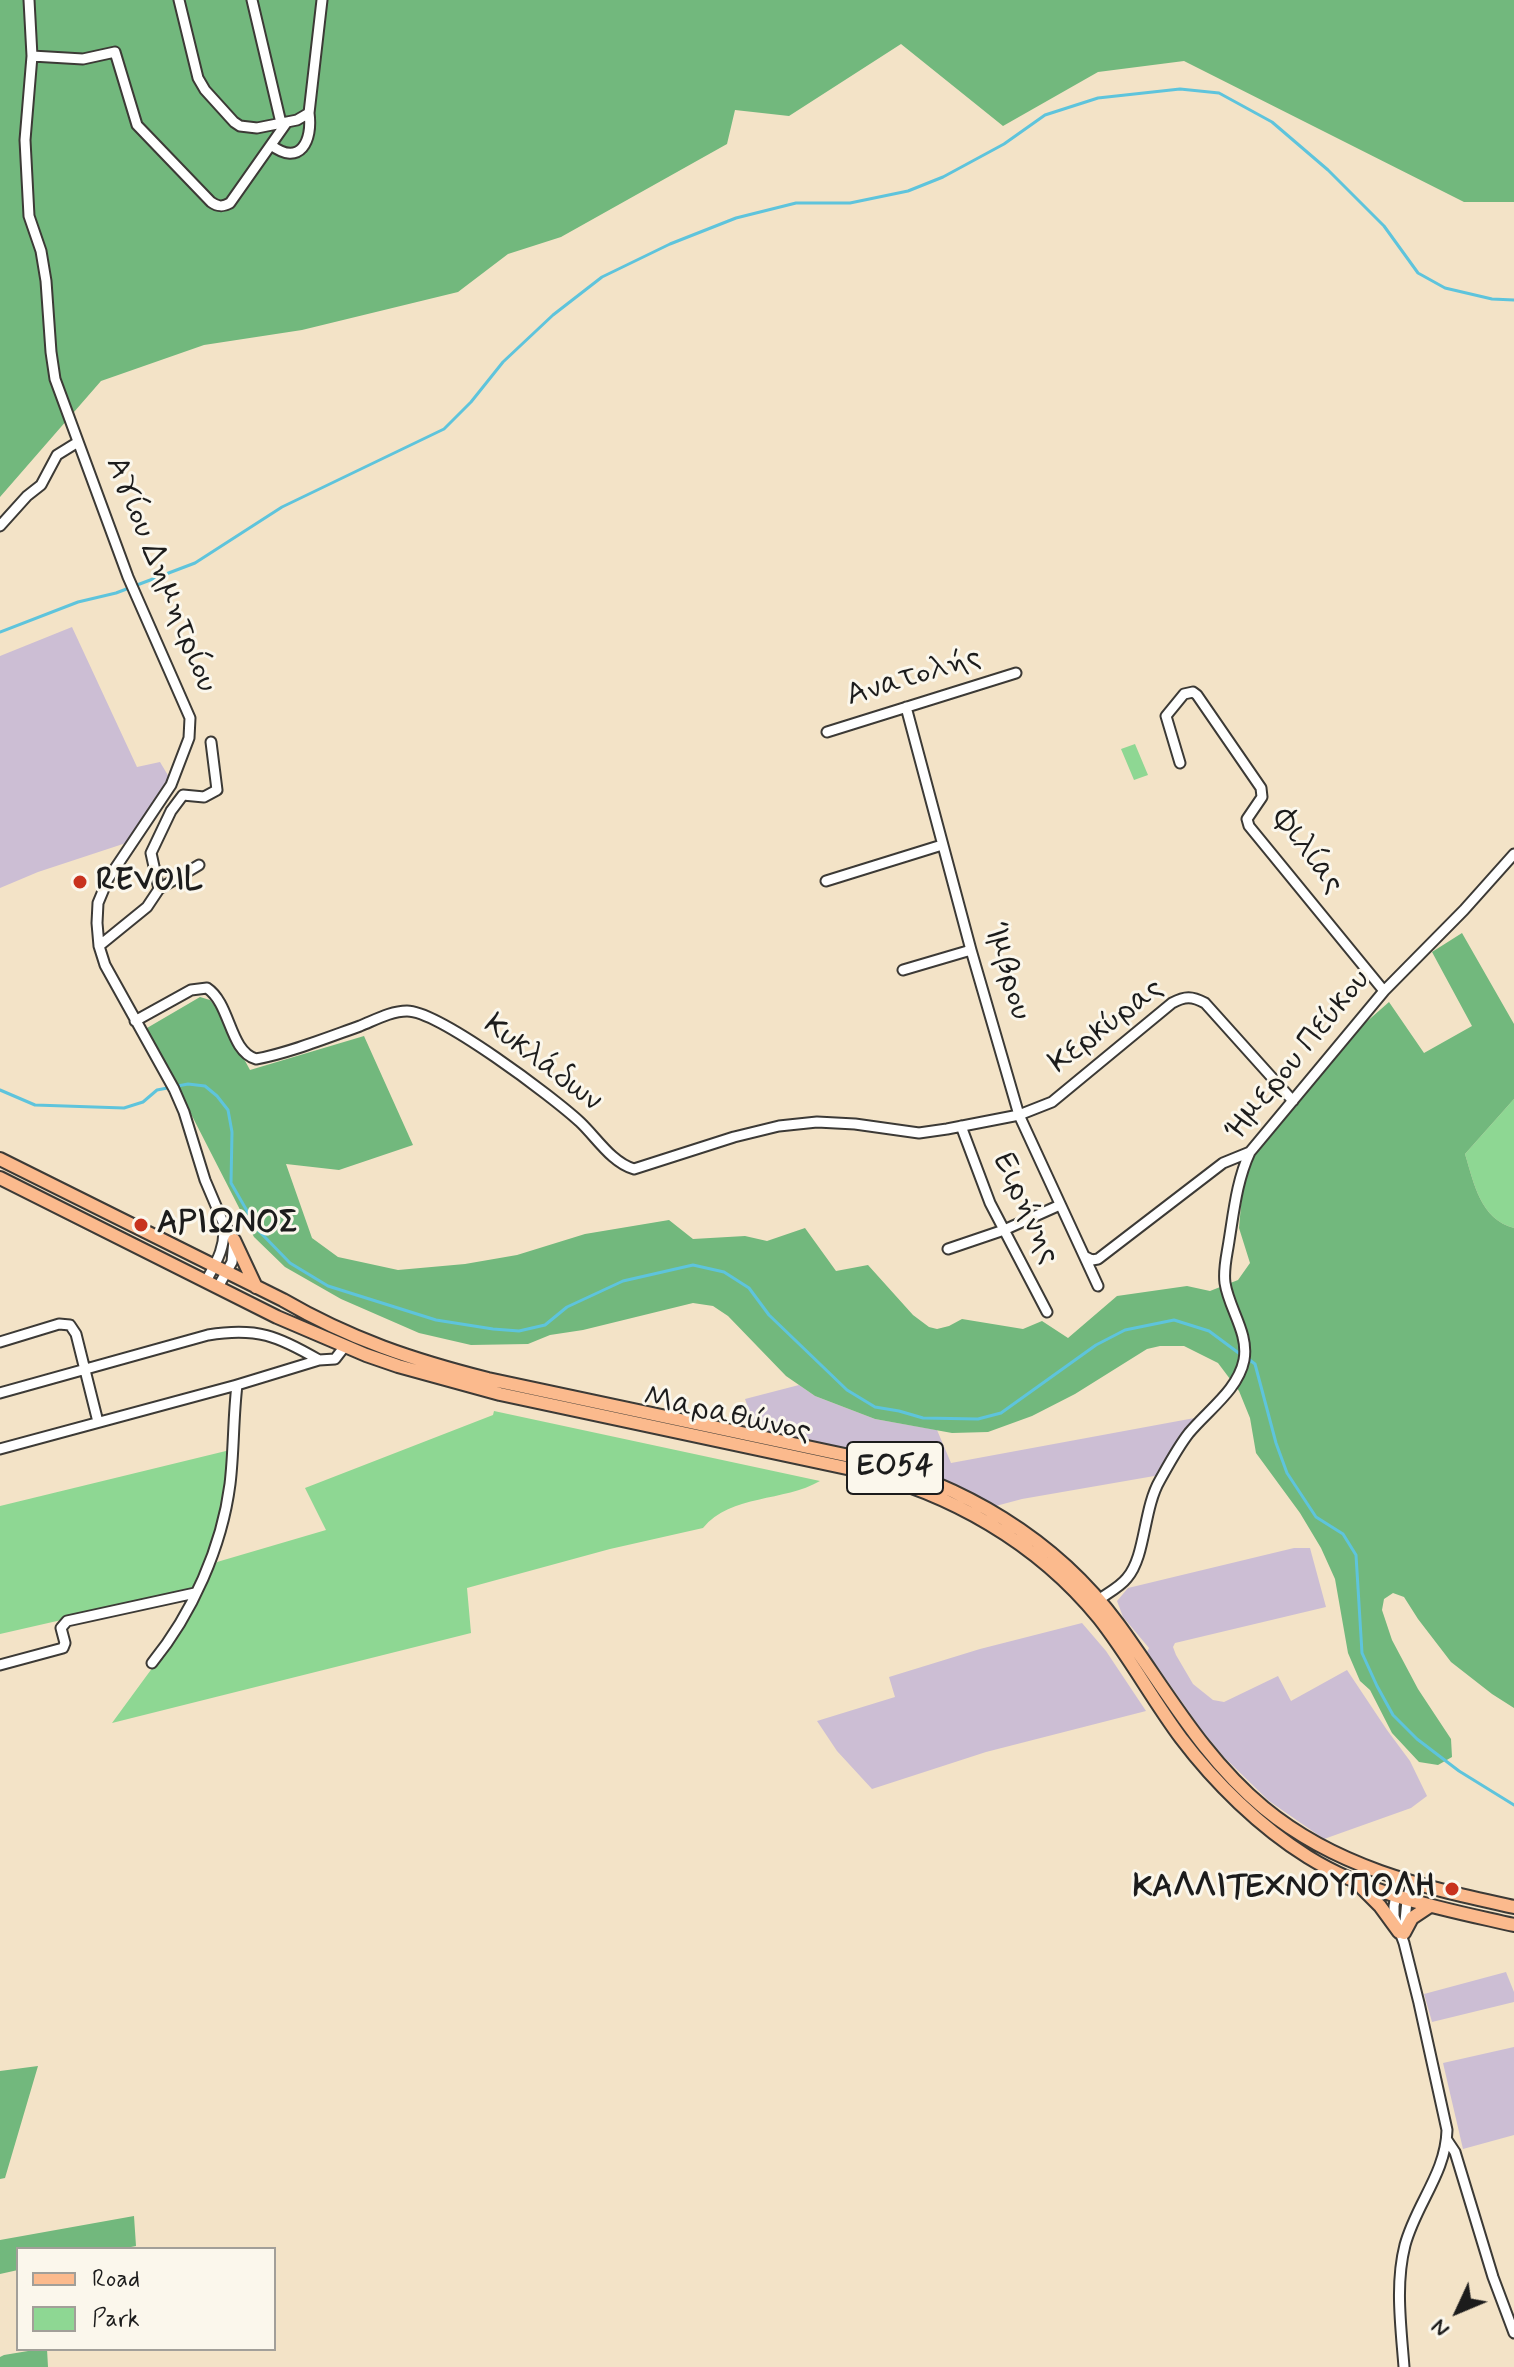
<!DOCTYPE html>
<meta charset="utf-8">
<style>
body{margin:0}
#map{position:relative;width:1514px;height:2367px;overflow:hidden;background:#f3e3c7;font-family:Mynerve,sans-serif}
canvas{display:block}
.legend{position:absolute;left:16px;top:2247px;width:260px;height:104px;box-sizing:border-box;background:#fbf7ec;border:2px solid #a29f99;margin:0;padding:10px 14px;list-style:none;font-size:24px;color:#1c1c1c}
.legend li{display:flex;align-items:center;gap:16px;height:40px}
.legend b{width:40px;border:2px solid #a29f99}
.north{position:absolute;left:1418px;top:2271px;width:80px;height:80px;-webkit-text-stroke:6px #fbf7ec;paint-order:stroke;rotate:226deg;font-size:22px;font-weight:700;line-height:32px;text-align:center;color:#1c1c1c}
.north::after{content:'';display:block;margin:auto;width:28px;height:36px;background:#1c1c1c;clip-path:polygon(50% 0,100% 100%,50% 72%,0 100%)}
</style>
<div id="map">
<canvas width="1514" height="2367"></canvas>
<ul class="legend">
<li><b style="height:10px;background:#fbba8d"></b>Road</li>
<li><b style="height:22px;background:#8ed793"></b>Park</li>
</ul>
<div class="north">N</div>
</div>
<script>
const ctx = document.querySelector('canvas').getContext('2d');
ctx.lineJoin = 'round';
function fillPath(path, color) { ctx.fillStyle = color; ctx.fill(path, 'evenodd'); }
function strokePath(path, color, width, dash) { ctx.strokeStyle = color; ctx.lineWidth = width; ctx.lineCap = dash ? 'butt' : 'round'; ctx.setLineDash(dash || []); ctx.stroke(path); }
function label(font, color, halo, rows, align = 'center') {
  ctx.font = font + ' Mynerve,sans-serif'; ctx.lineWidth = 6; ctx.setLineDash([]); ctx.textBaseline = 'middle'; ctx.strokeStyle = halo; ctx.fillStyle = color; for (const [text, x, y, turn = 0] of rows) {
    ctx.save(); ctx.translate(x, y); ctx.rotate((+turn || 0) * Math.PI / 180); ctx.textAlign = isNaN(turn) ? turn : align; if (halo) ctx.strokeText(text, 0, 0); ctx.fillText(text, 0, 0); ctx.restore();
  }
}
const industrial = new Path2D(`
 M72 627 137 767 160 762 169 777 126 843 38 872 0 888V656Z
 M799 1385 815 1396 875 1419 937 1430 951 1463 1200 1417 1160 1475 1022 1499 992 1507 962 1491 757 1433 745 1399Z
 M1294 1548H1310L1326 1607 1175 1643 1173 1647 1176 1655 1193 1684 1213 1700 1224 1702 1278 1676 1291 1701 1347 1670 1387 1730 1410 1761 1427 1796 1411 1808 1324 1839 1269 1801 1224 1757 1201 1729 1147 1652 1149 1648 1123 1617 1117 1601 1128 1588Z
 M1082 1623 1106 1651 1146 1711 986 1752 872 1789 837 1751 817 1721 895 1697 889 1677 980 1649Z
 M1506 1972 1514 1992V2002L1432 2022 1424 1994Z
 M1514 2047V2135L1463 2149 1443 2063Z`);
const green = new Path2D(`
 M1135 744 1148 775 1134 780 1121 749Z
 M1514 1099V1228C1480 1219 1474 1183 1465 1154Z
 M494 1411 820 1481C784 1502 731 1494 703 1528L610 1549 467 1588 471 1633 112 1723 183 1626 217 1562 326 1530 305 1488 493 1415Z
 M230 1450 228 1483 211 1554 193 1590 0 1634V1506Z`);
const forest = new Path2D(`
 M0 0H1514V202H1464L1184 61 1098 72 1003 126 901 44 789 116 735 110 727 144 561 237 508 254 458 292 302 330 204 345 101 381 0 497Z
 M1462 933 1514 1024V1099L1465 1154C1474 1183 1480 1219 1514 1228V1708L1492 1694 1451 1662 1418 1619 1404 1597 1393 1593 1384 1599 1382 1610 1392 1640 1418 1689 1451 1739 1452 1757 1438 1765 1419 1762 1392 1733 1370 1690 1360 1681 1348 1653 1335 1579 1321 1548 1300 1513 1256 1453 1250 1418 1239 1391 1218 1363 1184 1346H1160L1147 1349 1075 1394 1032 1416 988 1432 952 1433 875 1419 815 1396 786 1376 728 1316 713 1306 693 1303 583 1330 550 1335 528 1344 471 1345 419 1333 341 1299 285 1267 254 1237 147 1028 200 997 210 1000 217 1009 250 1070 364 1036 413 1145 339 1170 286 1164 312 1238 338 1257 398 1270 465 1264 517 1255 585 1234 669 1220 693 1239 745 1236 767 1241 805 1228 836 1271 868 1265 913 1315 929 1327 937 1329 949 1326 962 1319 1023 1329 1042 1321 1068 1338 1117 1296 1187 1286 1210 1291 1238 1280 1250 1263 1239 1228 1242 1194 1252 1159 1347 1039 1389 1002 1424 1053 1472 1026 1432 952Z
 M38 2066 5 2178 0 2179V2071Z
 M134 2216 136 2246 121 2249H18V2270L0 2274V2240Z
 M40 2349H47L48 2367H0V2357L4 2355Z`);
const stream = new Path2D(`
 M0 632 78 602 116 593 195 563 282 507 444 429 471 402 503 362 553 315 602 277 670 244 736 218 796 203H850L908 191 943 177 1004 144 1045 115 1098 98 1180 89 1219 93 1272 122 1328 170 1384 226 1418 273 1445 288 1492 299 1514 300
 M0 1090 35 1105 124 1108 143 1102 157 1090 188 1084 205 1086 217 1096 228 1110 232 1132 231 1183 258 1230 290 1263 328 1286 436 1320 493 1329 519 1331 545 1325 567 1307 623 1281 693 1265 724 1272 749 1288 769 1315 847 1390 875 1407 899 1411 923 1418 978 1419 1001 1413 1096 1345 1125 1330 1174 1320 1209 1331 1240 1354
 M1247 1358 1255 1364 1276 1443 1287 1473 1316 1517 1343 1534 1356 1555 1362 1653 1377 1686 1393 1715 1417 1739 1459 1771 1514 1805`);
const minor = new Path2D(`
 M29 0 32 56 25 140 29 216 41 251 46 281 51 352 55 379 128 577 190 718 189 738 171 785 108 879 98 903 97 923 99 946 105 965 174 1089 184 1112 205 1180 222 1220 234 1240 232 1262 218 1287
 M179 0 198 78 205 90 234 122 240 126 257 128 297 120 309 113 322 0
 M252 0 281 123
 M32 56 83 59 115 52 137 125 211 202C218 207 223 207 230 203L287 122
 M271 145C300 167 313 141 309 113
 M0 526 27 496 41 485 57 455 78 442
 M906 707 971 950 1019 1115 1098 1286
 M827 732 1016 673
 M1180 763 1166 716 1184 694 1193 692 1197 695 1261 788 1262 797 1247 819 1249 826 1384 991
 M826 881 942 845
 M159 889 199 865
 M99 946 147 907 159 889 151 853 171 811 183 795 204 797 217 790 211 742
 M903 970 971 950
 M135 1021 191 990 207 988C231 1004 229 1051 256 1059 289 1053 329 1037 360 1026 375 1020 391 1011 407 1011 439 1011 553 1097 580 1122 596 1137 612 1163 634 1169L734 1137 779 1126 817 1122 855 1124 919 1133 947 1129 1019 1115 1052 1102 1172 1003C1185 996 1192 996 1205 1003L1293 1101
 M961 1126 990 1203 1047 1312
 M948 1249 1004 1230 1060 1205
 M1086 1257 1092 1260 1098 1259 1223 1163 1250 1152
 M206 1281C216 1263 227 1245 223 1224
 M0 1342 59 1324 70 1325 76 1334 98 1422
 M0 1393 208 1335C257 1327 278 1336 319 1360
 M0 1449 237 1385 319 1360 335 1359 345 1346
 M1098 1600C1108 1593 1120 1587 1127 1578 1146 1556 1143 1509 1160 1480 1169 1464 1178 1447 1189 1433 1208 1410 1238 1390 1244 1360 1249 1333 1229 1309 1225 1283 1223 1269 1227 1255 1229 1241 1234 1210 1237 1180 1250 1152L1384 991 1464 910 1514 854
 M152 1663C192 1614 222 1547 230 1484 234 1451 233 1418 237 1385
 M0 1665 63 1648 65 1643 61 1628 67 1621 195 1593
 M1399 1880 1394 1906V1916L1404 1943 1419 2003 1447 2130C1446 2173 1416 2204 1405 2245 1395 2284 1401 2327 1404 2367
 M1404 1932 1407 1900 1411 1884
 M1447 2140 1455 2152 1493 2277 1514 2333`);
const major = new Path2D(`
 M0 1159 283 1300C350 1339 413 1360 488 1379L859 1458C961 1484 1055 1538 1118 1624 1165 1688 1202 1757 1264 1808 1338 1869 1424 1887 1514 1907
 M0 1178 277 1317 366 1355 398 1366 500 1394 856 1470C950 1493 1037 1542 1099 1618 1129 1656 1152 1699 1181 1738 1215 1783 1260 1827 1308 1857 1371 1896 1444 1909 1514 1925
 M234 1240 256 1287
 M1362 1888 1380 1906 1399 1932
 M1404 1933 1412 1918 1430 1906`);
const markers = [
 [80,882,8,"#c8321e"],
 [141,1225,8,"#c8321e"],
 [1452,1889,8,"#c8321e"]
];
const shields = [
 [895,1468,96]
];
const shieldNames = [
 ["ΕΟ54",895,1468]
];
const streetNames = [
 ["Αγίου Δημητρίου",160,575,68],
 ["Ανατολής",914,678,-17],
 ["Φιλίας",1307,852,53],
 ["Ίμβρου",1006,972,73],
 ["Κερκύρας",1107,1027,-38],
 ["Ήμερου Πεύκου",1299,1056,-51],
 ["Κυκλάδων",542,1064,37],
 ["Ειρήνης",1025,1209,65],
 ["Μαραθώνος",727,1416,12]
];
const poiNames = [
 ["REVOIL",96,882],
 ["ΑΡΙΩΝΟΣ",157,1225],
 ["ΚΑΛΛΙΤΕΧΝΟΥΠΟΛΗ",1436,1889,"right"]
];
fillPath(industrial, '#ccbed4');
fillPath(green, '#8ed793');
fillPath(forest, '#72b87d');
strokePath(stream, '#5ec4dc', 3);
strokePath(minor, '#3c3a36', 13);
strokePath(major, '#3c3a36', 16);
strokePath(minor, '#fff', 9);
strokePath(major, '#fbba8d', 12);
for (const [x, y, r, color] of markers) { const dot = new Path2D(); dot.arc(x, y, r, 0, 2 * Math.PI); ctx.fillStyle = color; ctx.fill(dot); strokePath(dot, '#fbf7ec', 3); }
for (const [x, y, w] of shields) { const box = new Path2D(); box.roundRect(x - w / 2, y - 26, w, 52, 6); ctx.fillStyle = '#fbf7ec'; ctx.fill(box); strokePath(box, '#1c1c1c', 2); }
label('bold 30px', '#1c1c1c', null, shieldNames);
label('32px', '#1c1c1c', '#fbf7ec', streetNames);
label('bold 32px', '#1c1c1c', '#fbf7ec', poiNames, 'left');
</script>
